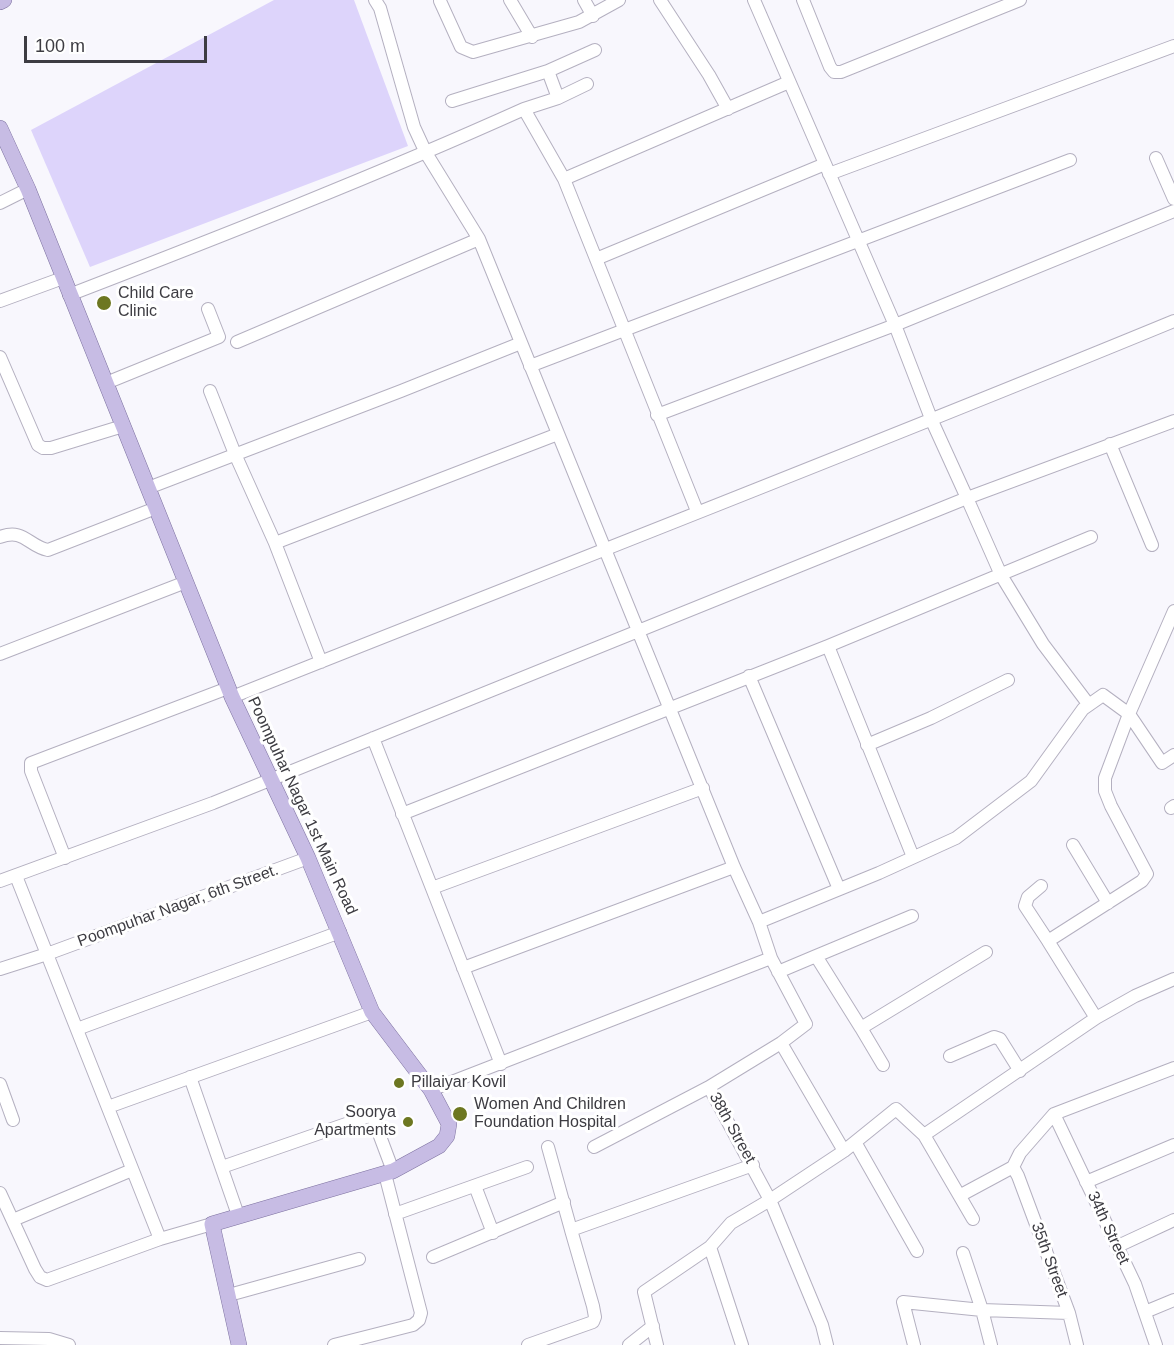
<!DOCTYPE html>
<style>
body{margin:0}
#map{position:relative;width:1174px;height:1345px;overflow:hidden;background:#f8f7fd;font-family:Arial,sans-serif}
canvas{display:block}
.scale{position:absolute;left:24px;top:36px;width:183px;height:27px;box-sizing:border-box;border:3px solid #3d3c42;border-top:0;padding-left:8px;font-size:18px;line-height:21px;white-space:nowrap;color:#3d3c42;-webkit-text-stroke:4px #fff;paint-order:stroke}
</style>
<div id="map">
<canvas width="1174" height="1345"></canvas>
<div class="scale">100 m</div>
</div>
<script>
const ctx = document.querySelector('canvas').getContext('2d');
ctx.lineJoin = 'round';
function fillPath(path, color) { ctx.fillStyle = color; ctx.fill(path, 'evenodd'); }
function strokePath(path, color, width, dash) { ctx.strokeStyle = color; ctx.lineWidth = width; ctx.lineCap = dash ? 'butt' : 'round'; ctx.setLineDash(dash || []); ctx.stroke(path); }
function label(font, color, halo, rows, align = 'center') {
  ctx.font = font + ' Arial,sans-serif'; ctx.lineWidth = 6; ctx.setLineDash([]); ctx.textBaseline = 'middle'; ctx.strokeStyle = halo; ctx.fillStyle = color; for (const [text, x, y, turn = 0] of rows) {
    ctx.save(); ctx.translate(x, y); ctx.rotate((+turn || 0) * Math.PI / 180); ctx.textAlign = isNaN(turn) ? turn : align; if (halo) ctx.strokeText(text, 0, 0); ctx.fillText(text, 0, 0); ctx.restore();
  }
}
const green = new Path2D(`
 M274 0H354L408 146 90 267 31 130Z`);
const minor = new Path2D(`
 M375 0 380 8 414 127 426 153 479 239 734 867 759 922 771 958 806 1024 781 1043 709 1087 770 1200 822 1325 827 1345
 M510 0 532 37
 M584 0 593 16
 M660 0 709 75 728 109
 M754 0 895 325 932 421 967 498 1174 421
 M803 0 830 67 834 72H841L1020 0
 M440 1 461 47 473 52 579 22 619 0
 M548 71 595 50
 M452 101 548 71 558 98
 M524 109 558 98 587 84
 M1156 158 1174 199
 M829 174 1174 46
 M564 179 789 82
 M0 203 28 189
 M596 259 825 164
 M69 295C222 236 375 176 524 109L564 179 697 511
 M0 301 63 278
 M237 342 479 239
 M0 357 38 445 43 448H51L123 426
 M530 366 1070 160
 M106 383 219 337 208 309
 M210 391 235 454 275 543 321 662
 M657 415 895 325 1174 211
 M1110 444 1152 545
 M148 488 401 391 521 343
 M0 537C24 528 28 546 48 550L156 508
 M275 543 558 434
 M828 646 913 857
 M0 654 186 582
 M749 676 839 889
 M232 697C546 572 861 450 1174 321
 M373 738 501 1064
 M867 745 931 718 1008 680
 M1171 808 1174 806
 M402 814 828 646 1091 537
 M1073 845 1108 903
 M65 858 31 771V763L228 688
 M16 876 160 1239
 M0 881 213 803 967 498 1001 575 1043 644 1089 705
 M1041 886 1028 897 1025 906 1048 941
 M432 888 703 788
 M912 916 816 956 861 1028 986 952
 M759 922 879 873 956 838 1031 781 1083 709 1103 695 1129 714 1162 763 1174 755
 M463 968 734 867
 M0 969 47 954 308 858
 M778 972 816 956
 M1096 1018 1048 941 1142 881 1147 874 1111 806 1105 791V778L1129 714 1174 611
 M861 1028 883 1065
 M77 1029 340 932
 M781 1043 844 1151
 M950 1056 994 1037 1000 1039 1020 1071
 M190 1077 238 1215
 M0 1084 13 1120
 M431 1090 771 958
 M108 1107 372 1012
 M1054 1114 1135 1284 1156 1345
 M924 1135 973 1219
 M855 1142 917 1251
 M548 1147 571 1230
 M594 1147 709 1087
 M222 1167 372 1115 393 1171
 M1086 1182 1174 1145
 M475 1186 493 1233
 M0 1193 35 1269 40 1277 47 1280 160 1239 212 1224
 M961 1195 1013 1167
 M395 1214 527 1167
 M13 1220 132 1170
 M1118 1246 1174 1220
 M710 1247 742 1345
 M963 1253 982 1310 991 1345
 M433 1257 564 1202
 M229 1295 359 1259
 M1145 1312 1174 1300
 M0 1338 49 1339 69 1345
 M334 1345 413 1325 419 1320 421 1313 385 1174
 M528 1345 593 1322 595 1317 593 1306 571 1230 753 1165
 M629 1345 653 1326
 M657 1345 644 1292 710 1247 731 1223 770 1200 844 1151 896 1109 924 1135 1096 1018 1135 996 1174 979
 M914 1345 903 1302 982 1310 1069 1313
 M1077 1345 1069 1313 1018 1176 1013 1167 1020 1153 1054 1114 1174 1068`);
const major = new Path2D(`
 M0 2 4 0
 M0 128 28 189 232 697 308 858 372 1012 431 1090 449 1124 447 1136 439 1146 393 1171 212 1224 239 1345`);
const markers = [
 [104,303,8,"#6d7721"],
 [399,1083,6,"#6d7721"],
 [460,1114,8,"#6d7721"],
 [408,1122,6,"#6d7721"]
];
const poiNames = [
 ["Child Care",118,294],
 ["Clinic",118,312],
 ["Pillaiyar Kovil",411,1083],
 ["Women And Children",474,1105],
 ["Foundation Hospital",474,1123],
 ["Soorya",396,1113,"right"],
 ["Apartments",396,1131,"right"]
];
const streetNames = [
 ["Poompuhar Nagar 1st Main Road",302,806,65],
 ["Poompuhar Nagar, 6th Street.",178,906,-20],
 ["38th Street",732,1128,61],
 ["34th Street",1108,1228,65],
 ["35th Street",1049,1260,70]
];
fillPath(green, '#ddd4fb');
strokePath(minor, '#b4b0c0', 14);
strokePath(major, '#7e72a0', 16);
strokePath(minor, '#fff', 12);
strokePath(major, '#c7bce4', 15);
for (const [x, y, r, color] of markers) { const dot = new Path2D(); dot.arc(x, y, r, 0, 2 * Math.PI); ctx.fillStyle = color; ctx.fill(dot); strokePath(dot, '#fff', 2); }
label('16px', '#3d3c42', '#fff', poiNames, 'left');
label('16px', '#3d3c42', '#fff', streetNames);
</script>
